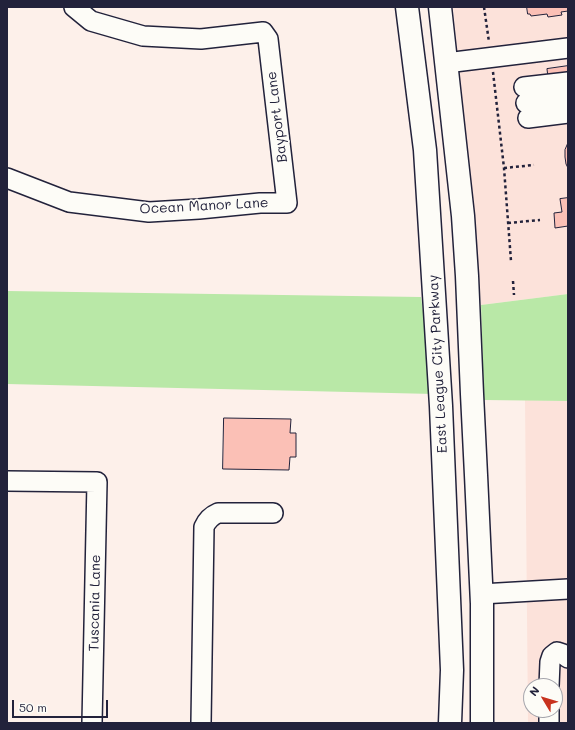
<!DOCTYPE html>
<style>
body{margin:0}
#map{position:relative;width:575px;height:730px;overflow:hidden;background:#fdf0ea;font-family:Mali,sans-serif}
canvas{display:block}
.frame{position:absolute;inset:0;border:8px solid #22223b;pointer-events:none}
.north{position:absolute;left:523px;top:678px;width:40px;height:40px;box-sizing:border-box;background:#fdfcf7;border:1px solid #a5a5ac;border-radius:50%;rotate:308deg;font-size:11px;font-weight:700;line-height:16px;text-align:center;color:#22223b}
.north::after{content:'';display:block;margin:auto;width:14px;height:18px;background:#c8321e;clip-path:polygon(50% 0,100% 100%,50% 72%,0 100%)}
.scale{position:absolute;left:12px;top:700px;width:96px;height:18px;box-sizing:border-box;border:2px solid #22223b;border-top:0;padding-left:5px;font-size:12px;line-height:14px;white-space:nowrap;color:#22223b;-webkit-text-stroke:3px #fdfcf7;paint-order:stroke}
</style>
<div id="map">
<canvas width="575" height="730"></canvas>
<div class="frame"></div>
<div class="north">N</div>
<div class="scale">50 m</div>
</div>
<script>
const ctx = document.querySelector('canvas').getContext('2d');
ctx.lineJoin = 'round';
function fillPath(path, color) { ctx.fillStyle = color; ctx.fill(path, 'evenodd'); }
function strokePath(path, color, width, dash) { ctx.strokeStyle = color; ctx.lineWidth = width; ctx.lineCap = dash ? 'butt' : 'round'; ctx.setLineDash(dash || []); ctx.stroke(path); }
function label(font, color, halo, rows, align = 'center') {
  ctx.font = font + ' Mali,sans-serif'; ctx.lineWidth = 3.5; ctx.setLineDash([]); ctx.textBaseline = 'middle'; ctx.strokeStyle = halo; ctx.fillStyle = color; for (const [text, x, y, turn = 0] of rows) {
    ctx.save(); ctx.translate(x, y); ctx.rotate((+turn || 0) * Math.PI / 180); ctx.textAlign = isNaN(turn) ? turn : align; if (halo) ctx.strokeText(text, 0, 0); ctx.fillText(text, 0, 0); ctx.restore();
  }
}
const built = new Path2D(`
 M453 7H568V294L481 305Z
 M525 400 568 401V723H528ZM531 686H555V710H531Z`);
const green = new Path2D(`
 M7 291 421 297 434 394 7 384Z
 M568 294V401L484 400 481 305Z`);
const building = new Path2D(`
 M527 7H568V11L561 12 562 15 548 17 547 14 531 16 530 14H528Z
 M568 66V108L552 109 547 69Z
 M568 143V168L566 164 565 157V150Z
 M568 198V226L555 228 554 213 562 212 560 199Z
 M224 418 291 419 290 433H296V457H290L289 470 223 469Z`);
const path = new Path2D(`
 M484 7 489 42
 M493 72 504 168 511 261
 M504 168 534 165
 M508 223 540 220
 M513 281 514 295`);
const minor = new Path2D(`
 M446 63 568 48
 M524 87 568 82
 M526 103 568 98
 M528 118 568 113
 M7 178 69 202 149 212 199 209 260 203H287L268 39 263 32 201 39 143 36 91 21 74 7
 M7 481 97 482 92 723
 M481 594 568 589
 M549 686 550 662 552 656 557 652 563 654 568 658
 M201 723 204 527C207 520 211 516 218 513H273
 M549 723V710`);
const major = new Path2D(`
 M407 7 425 150 441 406 452 670 450 723
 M440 7 463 216 467 276 472 394 476 475 482 604V723`);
const streetNames = [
 ["Bayport Lane",277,117,-97],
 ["Ocean Manor Lane",204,206,-3],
 ["East League City Parkway",438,364,-93],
 ["Tuscania Lane",95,603,-89]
];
fillPath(built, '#fce2da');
fillPath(green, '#b9e8a7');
fillPath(building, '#fbc0b6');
strokePath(building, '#22223b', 1);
strokePath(minor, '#22223b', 22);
strokePath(major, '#22223b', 25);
strokePath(path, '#22223b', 2.5, [3, 3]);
strokePath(minor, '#fdfcf7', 19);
strokePath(major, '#fdfcf7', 22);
label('14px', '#22223b', '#fdfcf7', streetNames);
</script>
